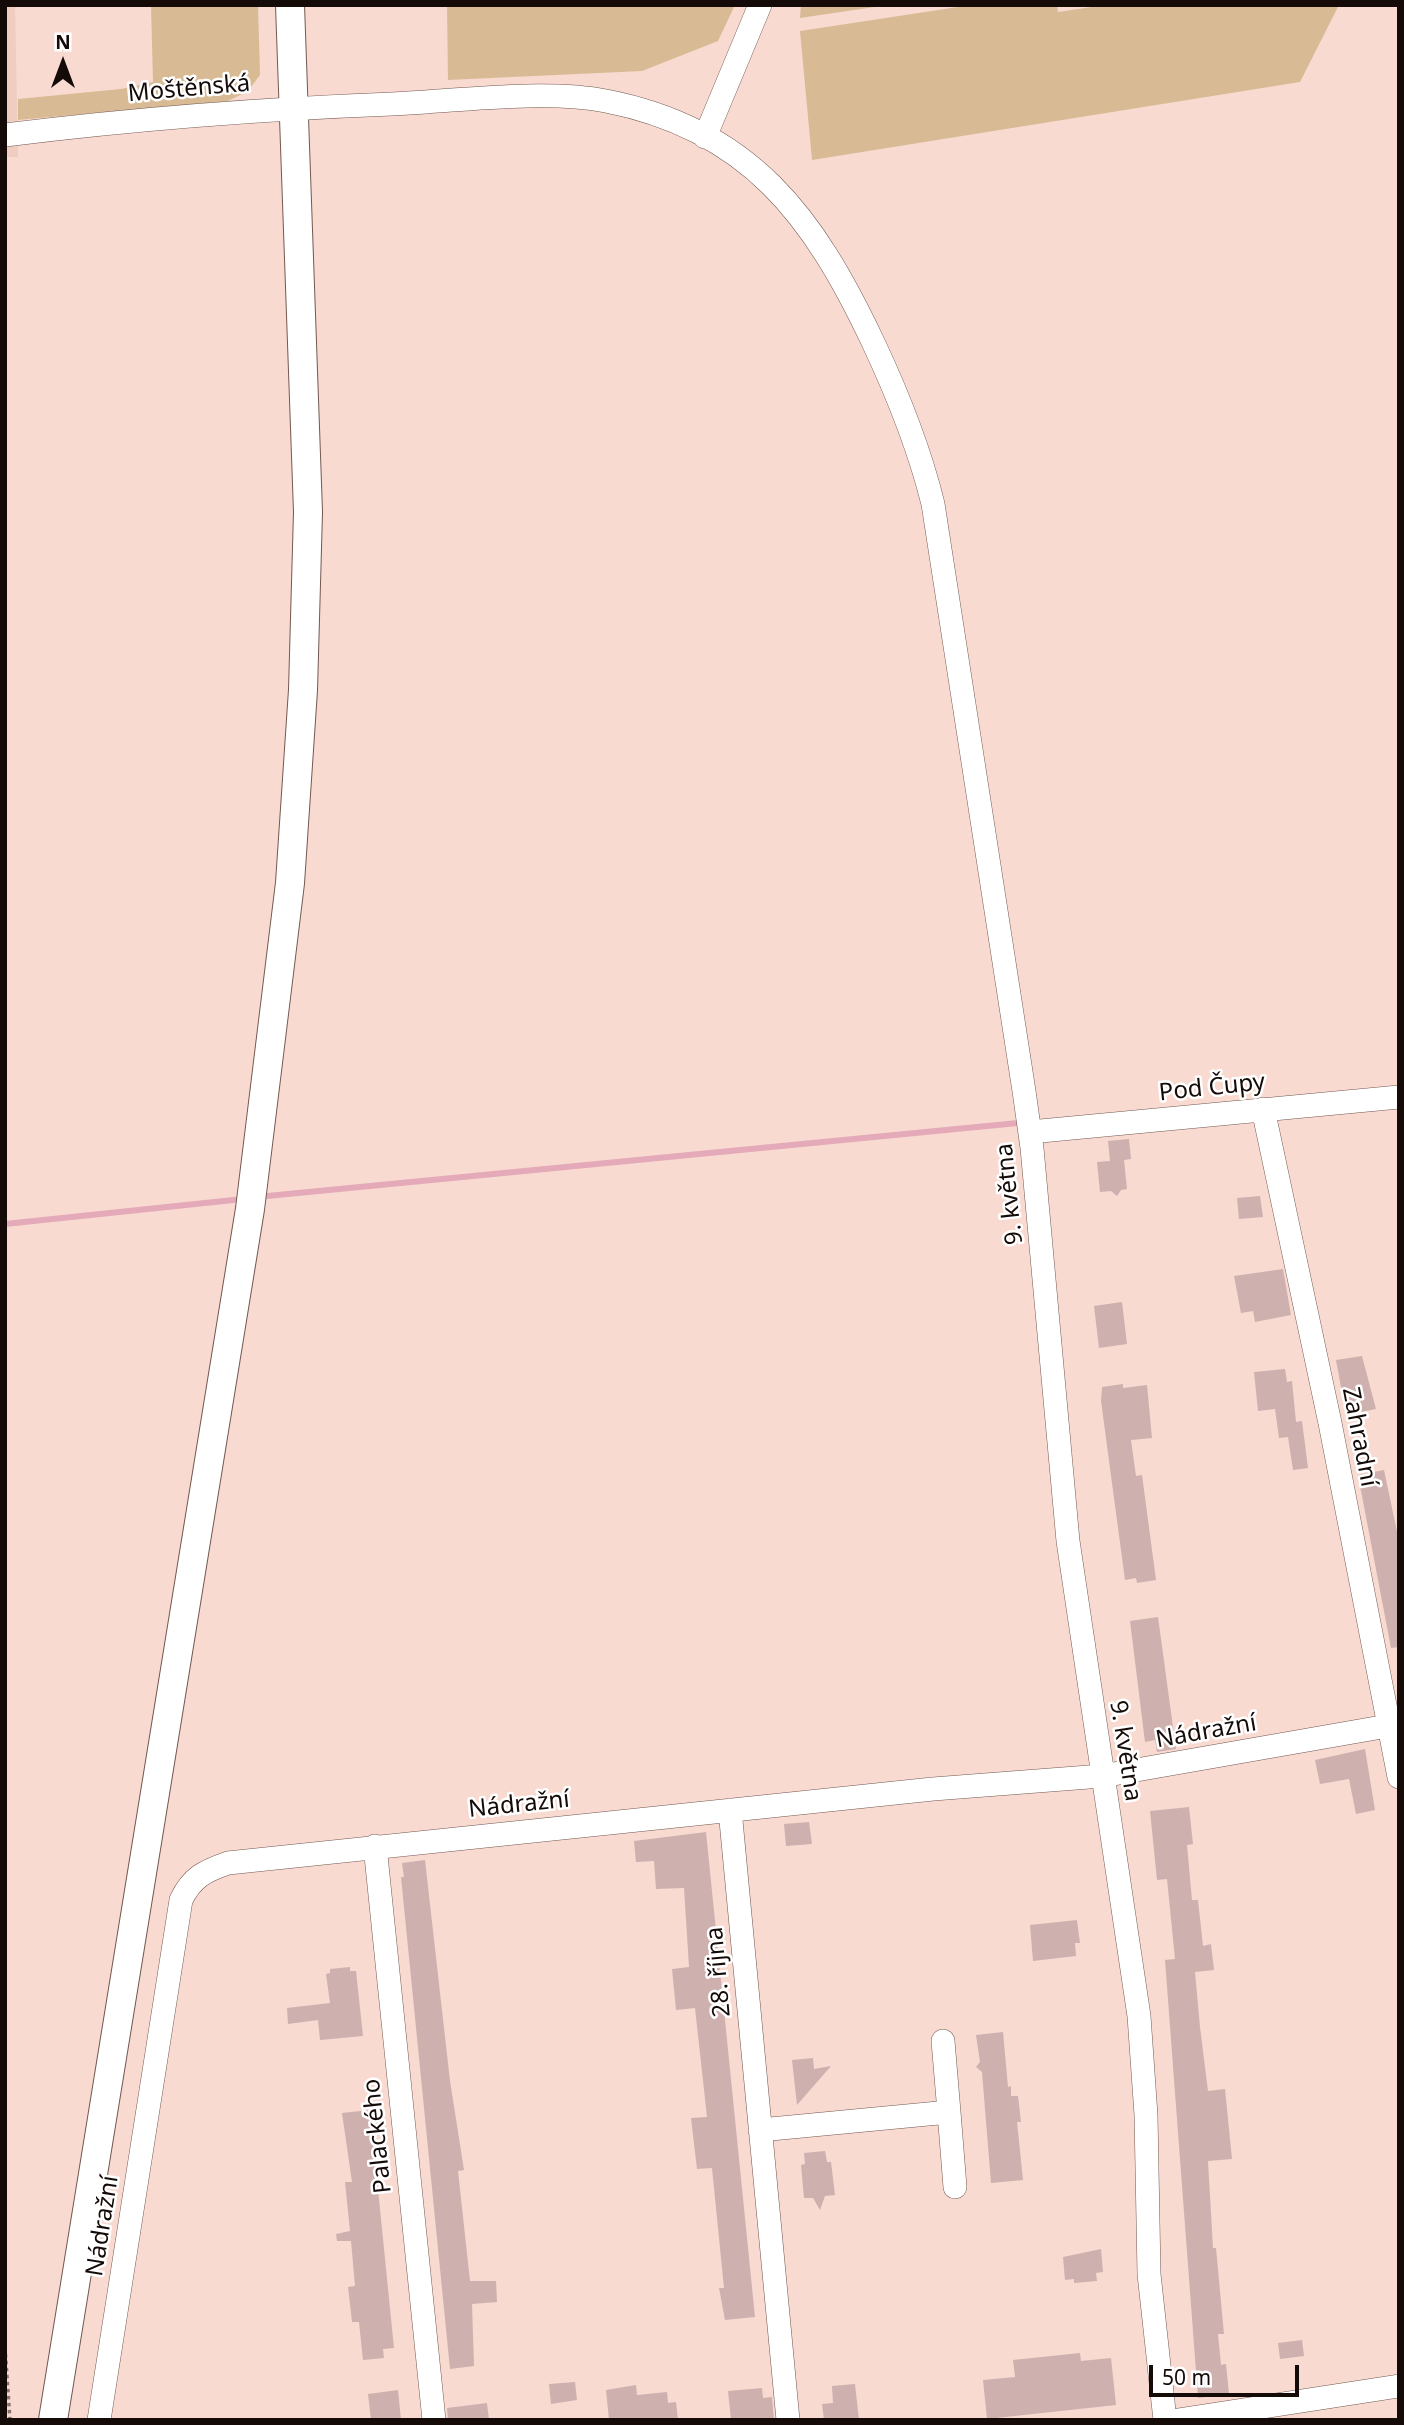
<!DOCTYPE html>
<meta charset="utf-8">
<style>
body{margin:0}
#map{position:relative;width:1404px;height:2425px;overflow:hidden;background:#f8dad1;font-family:"Noto Sans",sans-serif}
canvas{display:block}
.frame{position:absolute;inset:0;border:7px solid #140b08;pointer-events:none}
.north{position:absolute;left:28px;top:28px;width:70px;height:70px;-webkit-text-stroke:5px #fff;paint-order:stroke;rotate:0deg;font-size:19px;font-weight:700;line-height:28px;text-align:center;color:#140b08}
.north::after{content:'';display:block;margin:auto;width:24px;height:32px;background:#140b08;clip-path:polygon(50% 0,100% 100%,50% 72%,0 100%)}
.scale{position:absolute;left:1149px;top:2365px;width:150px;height:32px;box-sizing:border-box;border:4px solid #140b08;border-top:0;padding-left:9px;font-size:21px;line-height:24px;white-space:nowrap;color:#140b08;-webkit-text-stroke:5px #fff;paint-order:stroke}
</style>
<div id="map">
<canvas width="1404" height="2425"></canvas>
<div class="frame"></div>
<div class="north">N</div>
<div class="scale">50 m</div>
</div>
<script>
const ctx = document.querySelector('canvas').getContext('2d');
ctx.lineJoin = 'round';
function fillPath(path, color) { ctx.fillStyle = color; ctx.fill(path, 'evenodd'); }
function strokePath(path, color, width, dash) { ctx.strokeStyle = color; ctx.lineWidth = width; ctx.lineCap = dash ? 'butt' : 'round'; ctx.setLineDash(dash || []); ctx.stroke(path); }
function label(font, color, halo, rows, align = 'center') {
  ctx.font = font + ' "Noto Sans",sans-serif'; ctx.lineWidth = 5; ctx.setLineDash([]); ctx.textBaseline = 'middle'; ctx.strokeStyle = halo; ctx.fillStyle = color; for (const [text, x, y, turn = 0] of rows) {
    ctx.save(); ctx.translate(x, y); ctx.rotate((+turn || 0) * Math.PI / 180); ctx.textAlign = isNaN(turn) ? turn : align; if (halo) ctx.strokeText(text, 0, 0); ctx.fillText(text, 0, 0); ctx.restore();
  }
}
const built = new Path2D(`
 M5 5H15L18 157H5Z`);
const green = new Path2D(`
 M151 5H258L260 75 248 91 228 101 18 120V99L121 89 153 82Z
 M447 5H735L718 41 642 71 448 80Z
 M801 5H888L800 18Z
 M971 5H1057L1058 12 1105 5H1339L1300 82 812 160 800 31Z`);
const stream = new Path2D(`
 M257 1197 1018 1123
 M5 1224 243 1199`);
const building = new Path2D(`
 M1129 1139 1131 1159 1124 1160 1127 1189 1121 1190 1117 1196 1111 1191 1100 1192 1097 1162 1110 1161 1108 1141Z
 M1260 1196 1263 1217 1239 1219 1237 1198Z
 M1283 1269 1291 1315 1255 1322 1253 1311 1241 1313 1234 1276Z
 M1122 1302 1127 1344 1099 1348 1094 1306Z
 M1362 1356 1376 1409 1346 1415 1336 1360Z
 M1285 1369 1287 1382 1292 1381 1296 1422 1302 1421 1308 1468 1293 1470 1288 1437 1279 1438 1275 1409 1258 1411 1254 1372Z
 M1123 1384V1388L1147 1385 1152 1438 1131 1440 1136 1476 1142 1475 1156 1580 1137 1583 1136 1578 1125 1580 1101 1401 1102 1387Z
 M1384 1470 1399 1541V1647L1391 1648 1358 1475Z
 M1158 1617 1176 1749 1157 1752 1155 1740 1145 1742 1130 1621Z
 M1365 1749 1375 1810 1356 1814 1349 1779 1320 1784 1315 1760Z
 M1189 1807 1193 1844 1187 1845 1192 1900H1198L1203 1946 1211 1944 1214 1970 1195 1972 1200 2027 1208 2091 1225 2089 1232 2159 1208 2161 1213 2248H1216L1224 2334H1218L1221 2365 1226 2364 1229 2394 1198 2398 1165 1960 1175 1959 1167 1879 1157 1880 1150 1811Z
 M809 1822 812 1844 786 1846 784 1824Z
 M706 1832 755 2317 725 2320 719 2288H724L712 2168 697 2169 691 2118 707 2117 695 2008 676 2010 672 1969 689 1967 684 1888 656 1889 654 1861 636 1862 634 1841Z
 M425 1860 450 2081 464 2170 458 2171 470 2281H496L497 2302 472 2304 474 2366 450 2369 401 1877H404L402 1863Z
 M1077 1920 1080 1943H1075L1076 1956 1033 1961 1030 1925Z
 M350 1967V1971H356L363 2036 320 2040 318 2020 288 2024 287 2008 330 2003 326 1974 330 1973V1969Z
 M1003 2032 1008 2087 1011 2086V2096H1018L1021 2122H1017L1023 2180 991 2183 982 2072 976 2067 980 2062 976 2035Z
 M813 2058 814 2069 831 2066 797 2105 792 2060Z
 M370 2110 394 2348 383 2349 384 2358 363 2360 359 2322H352L348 2287 355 2286 351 2241H337L336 2234 350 2231 345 2182H352L342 2113Z
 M825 2151 827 2162H831L835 2195 825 2196 820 2210 813 2198H804L801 2165 805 2164 804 2153Z
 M1101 2249 1103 2272 1096 2273 1097 2281 1074 2283V2279L1065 2280 1063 2257Z
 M1302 2340 1304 2356 1280 2359 1278 2343Z
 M1080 2353 1081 2361 1111 2358 1116 2405 987 2419 983 2380 1015 2377 1013 2360Z
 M575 2382 577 2400 551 2404 549 2384Z
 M855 2384 859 2420H824L822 2404 833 2403 832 2386Z
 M636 2385 637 2395 667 2392 668 2403 676 2402 678 2420H609L606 2390Z
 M762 2388 763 2398 772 2397 774 2420H731L728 2391Z
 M398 2390 401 2420H371L368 2394Z
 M487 2403 489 2420H448L447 2408Z`);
const path = new Path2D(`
 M5 2347 10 2420`);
const minor = new Path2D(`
 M5 135C134 119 262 109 392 104 455 101 545 89 606 101 750 129 814 217 873 342 898 395 919 447 933 504L1024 1091 1032 1148 1068 1541 1139 2016 1146 2115 1149 2274 1165 2420
 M705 137 760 5
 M1263 1109 1330 1423 1399 1777
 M1030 1132 1399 1097
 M730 1810 788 2420
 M375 1846 434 2420
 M949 2112 955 2187
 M760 2130 949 2112 943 2041
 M99 2420 181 1900C192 1877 205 1871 228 1863L933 1789 1102 1776 1399 1724
 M1178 2420 1399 2386`);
const major = new Path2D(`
 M53 2420 250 1209 290 883 303 690 308 512 290 5`);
const streetNames = [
 ["Moštěnská",189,89,-5],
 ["Pod Čupy",1212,1088,-6],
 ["9. května",1010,1194,-96],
 ["Zahradní",1359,1437,79],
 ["Nádražní",1206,1732,-10],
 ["9. května",1125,1751,81],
 ["Nádražní",519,1805,-6],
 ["28. října",719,1972,-95],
 ["Palackého",378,2136,-96],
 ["Nádražní",103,2226,-81]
];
fillPath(built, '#f0ccc1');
fillPath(green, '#d8bb95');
strokePath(stream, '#e5aab9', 6);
fillPath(building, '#ceb0af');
strokePath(minor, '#725951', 24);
strokePath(major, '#725951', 30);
strokePath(path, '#8a7670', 3.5, [3.5, 3.5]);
strokePath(minor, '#fff', 23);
strokePath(major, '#fff', 28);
label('24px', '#140b08', '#fff', streetNames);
</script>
